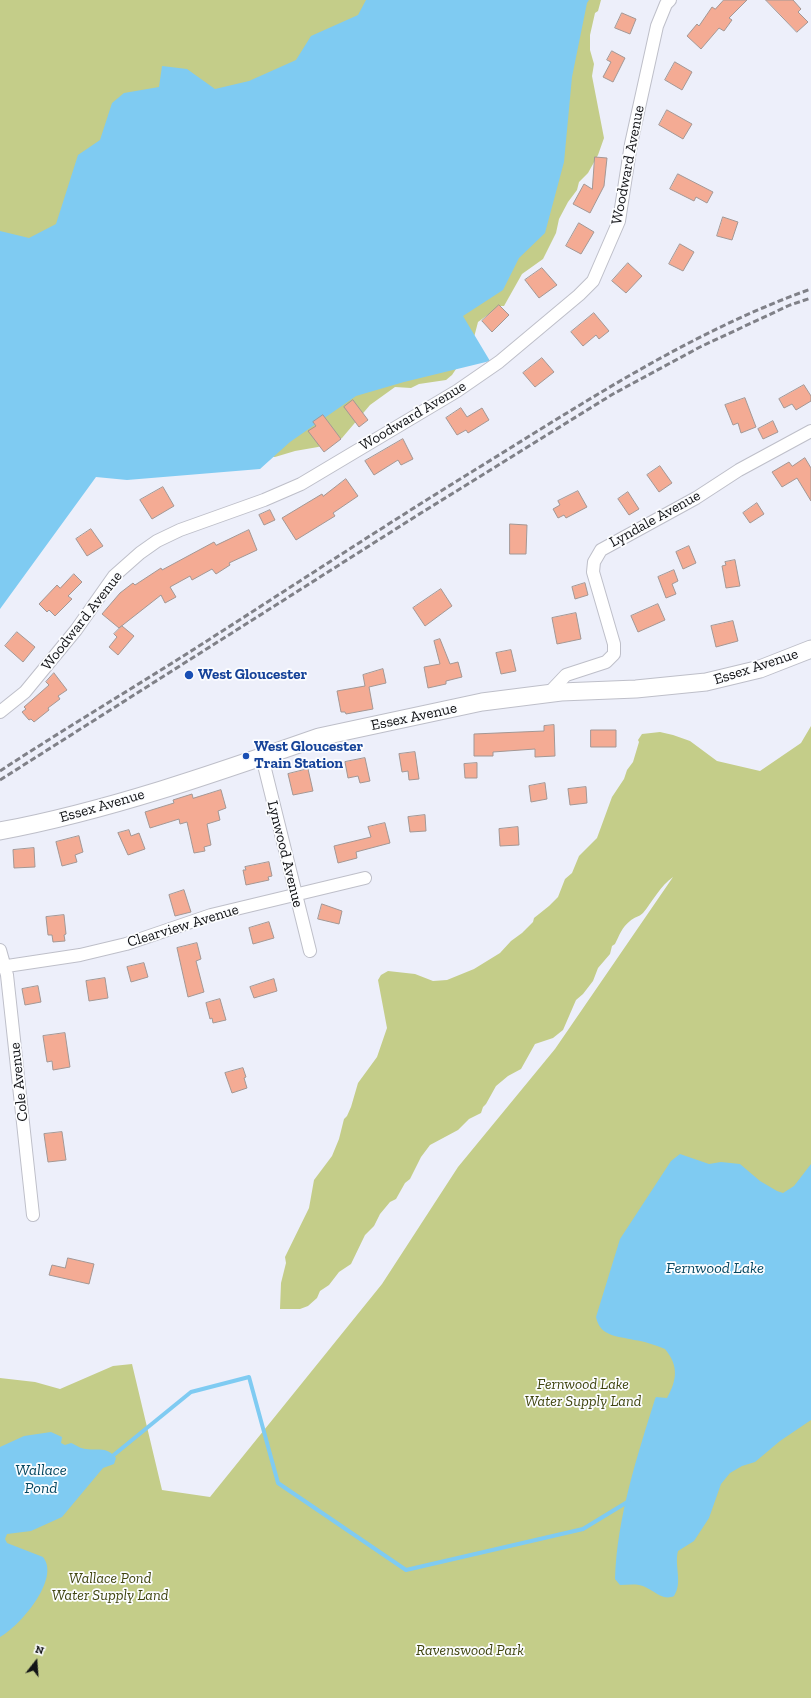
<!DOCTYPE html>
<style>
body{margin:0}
#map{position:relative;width:811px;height:1698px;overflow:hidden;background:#edeffa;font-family:"Zilla Slab",serif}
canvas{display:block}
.north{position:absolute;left:16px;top:1642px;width:40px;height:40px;-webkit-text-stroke:3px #fcfdff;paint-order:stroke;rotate:17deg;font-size:11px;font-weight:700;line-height:16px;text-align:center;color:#121316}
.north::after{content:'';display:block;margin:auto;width:14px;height:18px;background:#121316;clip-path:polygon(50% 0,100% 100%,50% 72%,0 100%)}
</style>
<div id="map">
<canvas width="811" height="1698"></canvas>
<div class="north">N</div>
</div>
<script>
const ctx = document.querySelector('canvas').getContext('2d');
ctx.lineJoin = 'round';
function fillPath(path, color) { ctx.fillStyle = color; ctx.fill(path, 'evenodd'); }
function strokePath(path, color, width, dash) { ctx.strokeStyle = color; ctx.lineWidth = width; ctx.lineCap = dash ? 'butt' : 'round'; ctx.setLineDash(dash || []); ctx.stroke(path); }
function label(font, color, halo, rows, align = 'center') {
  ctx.font = font + ' "Zilla Slab",serif'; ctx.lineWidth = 3.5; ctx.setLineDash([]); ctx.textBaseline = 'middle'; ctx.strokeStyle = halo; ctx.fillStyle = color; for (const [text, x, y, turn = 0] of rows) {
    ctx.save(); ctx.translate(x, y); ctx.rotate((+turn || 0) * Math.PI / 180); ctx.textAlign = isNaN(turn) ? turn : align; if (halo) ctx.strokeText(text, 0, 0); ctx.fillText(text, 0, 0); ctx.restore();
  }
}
const green = new Path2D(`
 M0 0H601L598 11 595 13 590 35V50L594 64 592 76 604 138 598 155 588 173 579 182 577 190 568 202 559 219 556 233 543 259 522 274 504 306H500L478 322 472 345 452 375 446 380 419 384 411 388 395 387 370 405 342 438 318 447 295 451 275 457 96 451 0 582Z
 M811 726V1698H0V1378L35 1382 60 1389 113 1366 132 1364 162 1490 210 1497 382 1284 458 1167 555 1049 673 877C660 886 653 901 643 913 639 917 634 917 630 921 622 927 619 936 615 944L612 946 610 954 598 968 593 981 583 994 576 1000 563 1030 553 1038 535 1044 521 1069 508 1076 496 1086 486 1104 483 1107 481 1113 469 1119 458 1130 430 1145 421 1157 410 1179 405 1183 396 1199 390 1202 380 1214 374 1226 365 1235 351 1264 339 1272 329 1285 320 1291 317 1298 308 1306 300 1309H280L281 1283 286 1263 285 1257 309 1208 314 1180 332 1156 339 1139 344 1119 347 1116 351 1107 358 1083 377 1057 387 1028 378 980 381 975 388 971 415 974 433 981 447 980 474 969 500 953 511 941 522 933 533 922 534 918 549 906 558 897 565 879 572 873 579 856 597 838 612 797 624 779 627 770 633 762 639 742 638 740 642 734 660 732 673 735 690 741 717 761 760 771 801 743Z`);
const water = new Path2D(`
 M366 0H589L587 3 572 77 564 162 545 233 519 258 503 290 463 316 490 361 404 382 356 396 290 442 260 469 127 480 96 477 0 609V231L29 238 56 224 78 155 100 140 112 103 124 93 159 87 162 66 187 69 215 89 249 81 296 60 311 36 358 15Z
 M680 1154 709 1164 721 1162 740 1164 760 1181 777 1191 783 1193 794 1186 811 1164V1420L780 1441 755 1462 742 1466 730 1473 721 1484 709 1518 694 1541 678 1551C674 1566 683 1582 674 1596 661 1602 652 1587 639 1585 633 1584 626 1585 620 1585L615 1579C617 1517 637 1457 655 1399L656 1397 667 1398C677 1380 679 1366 665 1349 655 1345 644 1341 634 1340 618 1336 600 1337 596 1317L620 1239 671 1161Z
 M51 1432 62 1437 61 1443 65 1445 71 1443C76 1445 81 1449 86 1449 99 1451 106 1446 116 1458L114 1464 103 1468 62 1517 31 1531 7 1534 5 1539 7 1543 43 1557C61 1579 19 1627 0 1637V1447L24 1436Z`);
const stream = new Path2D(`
 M110 1458 191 1392 249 1377 278 1483 406 1570 583 1529 629 1501`);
const building = new Path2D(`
 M724 0H747L729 18 732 20 724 31 719 28 701 49 687 36 697 24 699 26 712 7 715 9Z
 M766 0H793L801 9 798 12 808 22 797 32Z
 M622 13 636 19 630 34 615 28Z
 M612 51 625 58 613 82 603 77 611 62 607 60Z
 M675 62 692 72 682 90 665 80Z
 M667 110 692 124 683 139 659 125Z
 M595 157 607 158 604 186 590 213 573 204 584 184 592 189Z
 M678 174 713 192 707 203 696 197 694 201 670 189Z
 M723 217 738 222 732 240 717 236Z
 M579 223 594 232 581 254 566 246Z
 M680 244 694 252 683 271 669 264Z
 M628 263 642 276 626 293 612 281Z
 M542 268 557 285 539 298 525 280Z
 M499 305 509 315 492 332 482 321Z
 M594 313 609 331 599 339 596 335 583 346 571 332Z
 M542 358 554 372 535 387 523 373Z
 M804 385 811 396V401L796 410 792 404 784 408 779 399Z
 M745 398 756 427 741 433 738 423 733 425 725 405Z
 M353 400 368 420 359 427 344 407Z
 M461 408 467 417 482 408 489 420 468 433 466 430 457 435 446 418Z
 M323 415 341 439 324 452 308 431 316 426 313 422Z
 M773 421 778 432 763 439 758 429Z
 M403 439 413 459 401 465 398 460 374 475 365 461Z
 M805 458 811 468V501L797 478 782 487 772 472 789 462 792 466Z
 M660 466 672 483 659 492 647 475Z
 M346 479 358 496 333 513 335 516 296 540 282 518 322 494 323 496Z
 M163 487 174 506 152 519 140 500Z
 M578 491 587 507 566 518 564 515 558 518 553 509 560 505 558 501Z
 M628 492 639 509 629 515 618 499Z
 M757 503 764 514 750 523 743 513Z
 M270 510 275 520 264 525 259 515Z
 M510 524 527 525 526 554H510Z
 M91 529 103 546 87 556 76 539Z
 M249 530 257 550 229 563 230 565 216 574 212 569 192 580 190 576 170 587 176 597 165 603 161 595 119 628 102 614 120 593 133 583 135 585 161 568 162 570 214 542 216 545Z
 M689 546 696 563 683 569 676 552Z
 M735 560 740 586 726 588 722 566 726 565 725 562Z
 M674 570 678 581 672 584 676 594 666 598 658 577Z
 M74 574 82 582 68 596 72 599 55 616 49 610 47 612 39 604 57 585 60 588Z
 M585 583 588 595 575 599 572 587Z
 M441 589 452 606 425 626 413 608Z
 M658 604 665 620 638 632 631 616Z
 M576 613 581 639 557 644 552 618Z
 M733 621 738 641 716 647 711 626Z
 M122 626 134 636 118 655 109 647 117 637 114 634Z
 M17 632 35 647 23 662 5 646Z
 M440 639 450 664 458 662 462 677 446 681V684L428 688 424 667 440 664 434 641Z
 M511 650 516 671 501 674 496 653Z
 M383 669 386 683 369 687 373 709 346 714 345 712H341L337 691 365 686 363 675Z
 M54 673 67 690 58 696 60 699 48 708 49 710 34 722 31 719 29 720 22 712 26 709 24 707 49 685 46 682Z
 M554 725 555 756 535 757V749L493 752V756H474V734L544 731V726Z
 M591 730H616V747H591Z
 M415 752 419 779 409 780 408 771 402 772 399 754Z
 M365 758 370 781 360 783 358 776 348 778 345 762Z
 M477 763V778H465L464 764Z
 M308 769 313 791 293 795 288 774Z
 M545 783 547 799 531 802 529 786Z
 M586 787 587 803 570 805 568 789Z
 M221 790 226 808 218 811 220 820 207 824 211 845 204 847 205 851 194 853 187 822 180 824 179 819 150 828 145 812 174 803 173 800 192 794 193 798Z
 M425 815 426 831 410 832 408 817Z
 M385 823 390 843 356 852 357 858 338 863 334 846 371 837 368 827Z
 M518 827 519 845 500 846 499 829Z
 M129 830 131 836 139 833 145 849 128 855 118 833Z
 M79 836 83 852 75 855 77 862 62 866 56 842Z
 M34 848 35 867 14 868 13 850Z
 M269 862 272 876 268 877 269 880 246 885 243 870H246L245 867Z
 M184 890 191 912 175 916 169 895Z
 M322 904 342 911 339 924 318 919Z
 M64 915 66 934 64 935 65 941 53 942 52 935H48L46 917Z
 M269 922 274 938 253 944 249 928Z
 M197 943 201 959 196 961 204 992 188 997 177 948Z
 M144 963 148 977 131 982 127 967Z
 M105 978 108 998 89 1001 86 981Z
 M274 979 277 991 254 998 250 987Z
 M38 986 41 1002 25 1005 22 989Z
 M220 999 226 1020 213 1023 212 1018 210 1019 206 1003Z
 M65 1033 70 1067 53 1070 52 1061 47 1062 43 1036Z
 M243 1068 246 1077 244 1078 247 1088 232 1093 225 1073Z
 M62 1132 66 1160 48 1162 44 1134Z
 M68 1258 94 1264 89 1284 49 1275 52 1265 65 1268Z`);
const street = new Path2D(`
 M548 694 566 675 606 662 614 654V644L593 572 594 562 601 550 696 498 739 470 811 431
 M0 712 25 692 76 630 114 576 140 553 157 541 180 530 264 500 301 484 457 391 499 362 579 295 593 281 619 221 631 144 657 26 666 4 670 0
 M262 757 310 951
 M0 950 7 975 33 1215
 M0 967 80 955 126 944 211 915 365 878`);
const secondary = new Path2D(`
 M0 831C107 811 216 773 319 737L482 702 561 692 636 689 706 682 760 669 811 649`);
const rail = new Path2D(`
 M0 771C58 733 118 697 177 660 273 599 368 536 465 476 576 408 687 333 811 289
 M0 780 421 513 613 394 700 347 790 305 811 298`);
const markers = [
 [189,675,5,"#1a4fb4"],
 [246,756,4,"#1a4fb4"]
];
const streetNames = [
 ["Woodward Avenue",628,165,-79],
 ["Woodward Avenue",413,416,-31],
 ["Lyndale Avenue",655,519,-29],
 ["Woodward Avenue",82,621,-52],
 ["Essex Avenue",756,667,-18],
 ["Essex Avenue",414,717,-12],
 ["Essex Avenue",102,806,-16],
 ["Lynwood Avenue",285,854,76],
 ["Clearview Avenue",183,926,-17],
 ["Cole Avenue",19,1082,-96]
];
const transitNames = [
 ["West Gloucester",198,675],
 ["West Gloucester",254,747],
 ["Train Station",254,764]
];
const parkNames = [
 ["Fernwood Lake",583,1385],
 ["Water Supply Land",583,1402],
 ["Wallace Pond",110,1579],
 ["Water Supply Land",110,1596],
 ["Ravenswood Park",470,1651]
];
const waterNames = [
 ["Fernwood Lake",715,1268],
 ["Wallace",41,1470],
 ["Pond",41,1488]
];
fillPath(green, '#c4cd89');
fillPath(water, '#7fcbf2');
strokePath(stream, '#7fcbf2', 4);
fillPath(building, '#f4ab94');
strokePath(building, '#a39794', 1);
strokePath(street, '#bebfc9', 14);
strokePath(secondary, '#bebfc9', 19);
strokePath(street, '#fff', 12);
strokePath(secondary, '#fff', 17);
strokePath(rail, '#808188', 3, [6, 3]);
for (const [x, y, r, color] of markers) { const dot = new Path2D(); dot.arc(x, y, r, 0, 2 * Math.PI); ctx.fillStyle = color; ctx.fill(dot); strokePath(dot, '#fcfdff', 1.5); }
label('15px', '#121316', '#fcfdff', streetNames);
label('bold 15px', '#164399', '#fcfdff', transitNames, 'left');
label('italic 15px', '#3e430d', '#fcfdff', parkNames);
label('italic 16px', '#054761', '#fcfdff', waterNames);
</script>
